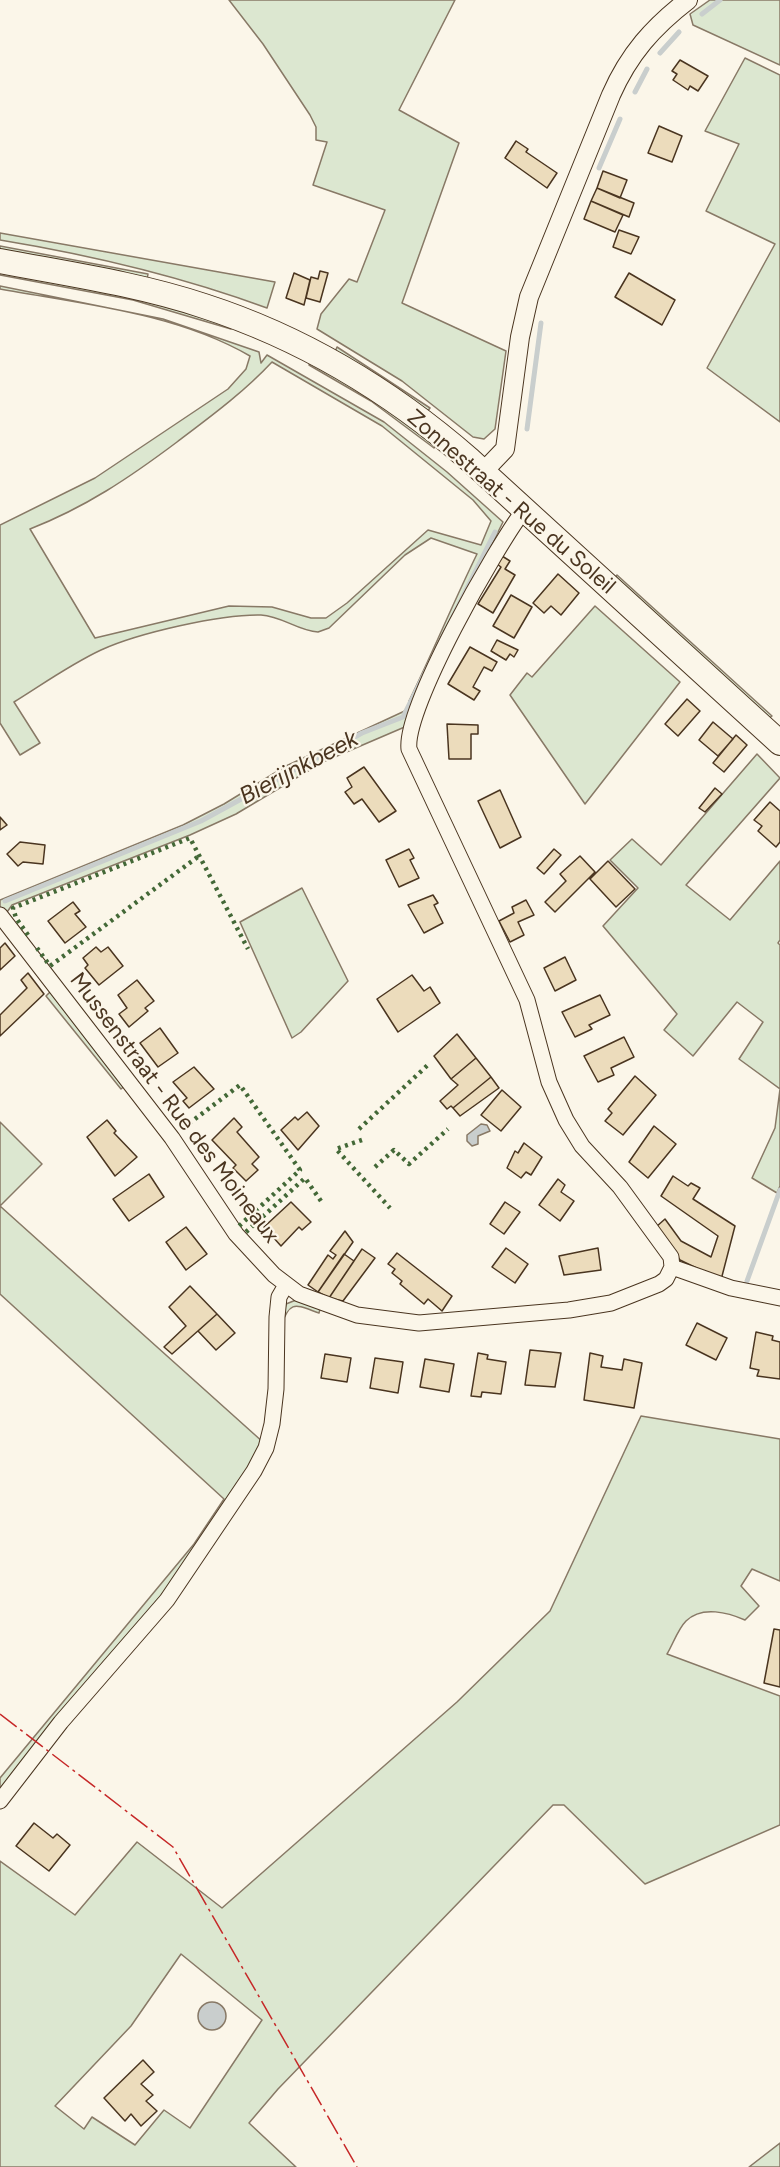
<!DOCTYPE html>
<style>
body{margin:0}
canvas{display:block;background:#fbf6e9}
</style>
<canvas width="780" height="2167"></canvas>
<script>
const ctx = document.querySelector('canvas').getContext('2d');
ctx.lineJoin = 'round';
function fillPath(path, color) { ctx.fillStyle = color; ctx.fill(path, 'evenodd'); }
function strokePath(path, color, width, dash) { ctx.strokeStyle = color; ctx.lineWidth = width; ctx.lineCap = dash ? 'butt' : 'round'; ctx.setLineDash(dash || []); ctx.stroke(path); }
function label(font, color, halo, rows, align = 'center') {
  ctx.font = font + ' Figtree,sans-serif'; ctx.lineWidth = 4.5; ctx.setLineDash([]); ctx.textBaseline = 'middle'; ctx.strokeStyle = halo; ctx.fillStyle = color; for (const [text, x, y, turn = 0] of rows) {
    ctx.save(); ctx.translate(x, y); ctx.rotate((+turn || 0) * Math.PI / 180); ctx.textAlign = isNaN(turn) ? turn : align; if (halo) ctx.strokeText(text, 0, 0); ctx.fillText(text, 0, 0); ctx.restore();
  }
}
const green = new Path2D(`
 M229 0H455L399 110 459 143 402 303 506 351 495 429 484 439 473 437 402 381 317 329 321 314 349 279 357 282 385 210 313 185 327 142 316 140V127L310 115 263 44Z
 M710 0H780V65L693 25 690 14Z
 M745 58 780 75V422L707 368 775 244 706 211 739 144 705 131Z
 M0 233 275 282 267 308C180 276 91 255 0 240Z
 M0 246 148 274 147 280 0 252Z
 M0 270 99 288 232 325 231 329 133 300 0 275Z
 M0 286 163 319 259 352 261 363 267 355 384 422 447 472 503 522 412 704 409 701C433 652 453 603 477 554L431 538 405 555 329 628 318 632C298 631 282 616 261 615 221 614 138 633 101 650 71 664 43 684 14 702L40 743 20 755 0 723V525L95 478 228 389 246 369 250 356C176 313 82 304 0 289ZM272 362 382 426 473 500 491 521 481 545 428 530 347 603 326 618H311L272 607 229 606 95 638 30 529C86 507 129 478 177 442 210 417 243 393 272 362Z
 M337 347 430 408 427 412 335 352Z
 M312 360 438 444 434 448 371 401 309 365Z
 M617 575 772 716 768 719 614 579Z
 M595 606 680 682 585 804 510 695 527 673 532 677Z
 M409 709 407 726 323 762 236 814 190 835 12 905 5 915 0 907V900L183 825 224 804 286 766Z
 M757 754 780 778 686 885 730 920 780 861V940L778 943 780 945V1186L777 1193 752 1178 775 1128 780 1089 739 1059 763 1022 737 1002 693 1056 664 1030 677 1014 603 926 638 888 610 860 632 839 661 865Z
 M302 888 348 981 301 1032 292 1038 240 922Z
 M51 991 127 1084 121 1089 46 996Z
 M0 1122 42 1164 0 1206 264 1443 196 1552 0 1796V1778L194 1544 224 1499 0 1294Z
 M296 1300 320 1309 319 1313C296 1305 290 1299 281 1326L286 1304Z
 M641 1416 780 1439V1581L752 1569 741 1586 759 1606 745 1620C729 1613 702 1605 686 1621 678 1629 673 1644 667 1654L780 1696V1825L645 1884 564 1805H553L278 2089 249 2123 296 2167H0V1861L75 1915 137 1842 222 1908 457 1702 550 1611ZM181 1954 262 2020 190 2128 164 2110 135 2145 92 2117 84 2129 55 2106 131 2026Z
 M780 2143V2167H749Z`);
const water = new Path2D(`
 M481 1124 487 1125 490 1131 478 1136V1144L472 1146 467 1141V1135Z
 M198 2016a14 14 0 1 1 28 0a14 14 0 1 1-28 0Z`);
const stream = new Path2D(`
 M702 14 720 0
 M660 53 679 32
 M635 92 647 69
 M599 168 620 119
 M527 429 541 323
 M5 901 201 821 362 733 403 717 495 532
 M747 1281 780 1190`);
const building = new Path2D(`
 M680 60 708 76 698 91 690 86 688 90 673 80 677 74 672 71Z
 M659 126 682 136 672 162 648 153Z
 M516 141 528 149 526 152 557 173 547 188 505 158Z
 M603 171 627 180 620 198 597 188Z
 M597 188 634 203 629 217 591 201Z
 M591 201 623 215 615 232 584 219Z
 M619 230 639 237 631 254 613 247Z
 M320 271 328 273 320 302 306 298 311 277 318 279Z
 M294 273 310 280 304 305 286 298Z
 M629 273 675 300 662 325 615 297Z
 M502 556 510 561 505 569 515 575 493 613 478 604 501 567 497 564Z
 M558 574 579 593 561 615 551 606 544 613 533 603Z
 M511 595 532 607 514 638 493 626Z
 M497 640 518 650 514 657 510 654 506 660 491 651Z
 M470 647 497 662 492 671 484 667 473 687 480 691 474 700 448 684Z
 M687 699 700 711 678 736 665 724Z
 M713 722 733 739 718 756 699 740Z
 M447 724 478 725V734H471V759H449Z
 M736 735 747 745 724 772 713 763Z
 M364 767 396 811 379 822 362 799 354 804 345 792 352 787 347 778Z
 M715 788 722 794 705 812 699 808Z
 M500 790 521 837 500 848 478 801Z
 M770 802 780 811V842L776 847 758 831 762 826 754 820Z
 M0 817 7 825 0 830Z
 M20 842 45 845 43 864 23 862 18 866 7 854Z
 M409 849 414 858 410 860 419 878 399 887 386 860Z
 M554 849 561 855 544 874 537 868Z
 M580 856 595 872 555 912 545 902 566 881 560 874Z
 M608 861 635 889 616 907 590 879Z
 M433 895 438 903 434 905 443 923 424 933 408 905Z
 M526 900 534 915 518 922 524 935 510 942 499 921 514 913 512 907Z
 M73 902 80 911 75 914 86 927 65 943 48 921Z
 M5 943 15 956 0 970V948Z
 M96 947 101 952 108 947 123 966 99 985 85 968 88 965 83 958Z
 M565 957 576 980 555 991 544 968Z
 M28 973 44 994 0 1036V1015L27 988 21 980Z
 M412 975 424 991 430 987 440 1003 398 1032 377 999Z
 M137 980 154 1001 145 1008 148 1011 129 1027 119 1014 127 1008 118 995Z
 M600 995 610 1015 589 1025 592 1029 575 1037 562 1012Z
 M160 1028 178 1053 158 1067 140 1043Z
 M457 1034 476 1058 451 1079 434 1056Z
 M624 1037 634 1057 611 1068 614 1075 598 1082 584 1056Z
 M476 1058 491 1077 453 1108 451 1106 447 1109 440 1101 458 1085 451 1079Z
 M194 1067 214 1089 189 1108 183 1101 187 1098 173 1082Z
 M635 1076 656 1095 623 1135 605 1121 612 1113 608 1109Z
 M491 1077 499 1088 460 1116 453 1108Z
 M502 1090 521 1107 501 1131 481 1115Z
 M307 1112 319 1126 298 1150 281 1130 295 1117 298 1120Z
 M234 1118 242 1127 237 1132 259 1157 252 1164 258 1170 246 1181 233 1168 236 1165 212 1140Z
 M107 1120 116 1131 114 1133 137 1157 115 1176 87 1137Z
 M654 1126 676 1144 648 1178 629 1162Z
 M524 1143 542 1157 531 1175 526 1172 521 1178 507 1168 515 1151 518 1153Z
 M149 1174 164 1197 129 1221 113 1199Z
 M673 1176 688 1186 691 1183 700 1188 693 1199 735 1226 721 1280 680 1260 656 1227 665 1219 681 1241 711 1257 718 1236 661 1196Z
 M558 1179 565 1185 561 1192 574 1201 560 1221 539 1205Z
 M291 1202 311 1222 302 1230 299 1227 281 1246 264 1227Z
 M505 1202 520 1212 504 1234 490 1224Z
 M186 1227 207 1254 186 1270 166 1242Z
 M345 1231 353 1242 318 1292 308 1285 328 1255 333 1259 336 1255 330 1251Z
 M506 1248 528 1264 515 1283 492 1267Z
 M598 1248 601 1270 564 1275 559 1256Z
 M362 1249 375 1258 343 1301 329 1298Z
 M397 1253 452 1296 442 1311 428 1299 424 1304 400 1284 402 1281 392 1273 395 1269 388 1264Z
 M344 1254 354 1261 329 1298 318 1292Z
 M190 1286 217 1314 172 1354 164 1347 186 1326 169 1307Z
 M217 1314 235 1333 216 1350 198 1331Z
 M697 1323 727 1338 716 1360 686 1345Z
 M756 1332 773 1336 772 1340 780 1342V1379L757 1376 759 1370 750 1368Z
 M530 1350 561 1353 555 1387 525 1385Z
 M478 1353 488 1355 487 1359 506 1362 501 1394 482 1392 481 1397 471 1396Z
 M590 1353 603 1356 601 1367 622 1370 624 1359 642 1363 634 1408 584 1400Z
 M325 1354 351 1358 347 1382 321 1378Z
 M375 1358 403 1362 398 1393 370 1388Z
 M425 1359 454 1364 449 1392 420 1387Z
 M774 1629 780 1630V1687L764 1683Z
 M34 1823 53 1838 57 1834 70 1845 49 1871 16 1846Z
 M143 2060 154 2072 141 2084 153 2095 146 2101 157 2111 141 2126 131 2114 125 2121 104 2098Z`);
const minor = new Path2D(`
 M0 915 172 1138 236 1234 274 1275 299 1294 357 1315 419 1323 569 1310 611 1303 659 1284 666 1279 672 1267 671 1257 620 1187 582 1146 566 1120 549 1082 527 1000 409 749C404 708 496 547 524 510
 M672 1267 731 1288 780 1298
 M0 1801 61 1722 167 1600 254 1471 266 1448 272 1424 276 1389 277 1317 279 1297 286 1285`);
const tertiary = new Path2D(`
 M483 472 505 449 520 337 529 297 611 95C629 54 653 27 688 0`);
const primary = new Path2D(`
 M0 261C68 274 138 284 204 306 303 338 392 392 470 460L780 743`);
const hedge = new Path2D(`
 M28 935 16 918 13 908 190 838 248 949
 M37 948 50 966 199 856
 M183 1128 240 1085 300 1170 239 1226
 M359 1129 430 1063
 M362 1140 336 1149 390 1208
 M375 1167 394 1150 409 1164 448 1129
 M246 1232 305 1178 323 1204`);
const power = new Path2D(`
 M0 1714 173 1847 357 2167`);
const streetNames = [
 ["Zonnestraat - Rue du Soleil",511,502,41],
 ["Mussenstraat - Rue des Moineaux",174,1108,53]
];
const waterNames = [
 ["Bierijnkbeek",299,768,-28]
];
fillPath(green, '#dce7d0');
strokePath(green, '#887966', 1.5);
fillPath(water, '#c9cecd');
strokePath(water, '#887966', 1.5);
strokePath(stream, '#c9cecd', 5);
fillPath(building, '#ecdcbc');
strokePath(building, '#4a3520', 1.5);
strokePath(minor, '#4a3520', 17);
strokePath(tertiary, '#4a3520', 20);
strokePath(primary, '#4a3520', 26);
strokePath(minor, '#fbf6e9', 15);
strokePath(tertiary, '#fbf6e9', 18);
strokePath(primary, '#fbf6e9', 24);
strokePath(hedge, '#436837', 4.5, [3, 4.5]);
strokePath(power, '#c62828', 1.5, [21, 4.5, 3, 4.5]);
label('22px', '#4a3520', '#fbf6e9', streetNames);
label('italic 24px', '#4a3520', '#fbf6e9', waterNames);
</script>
